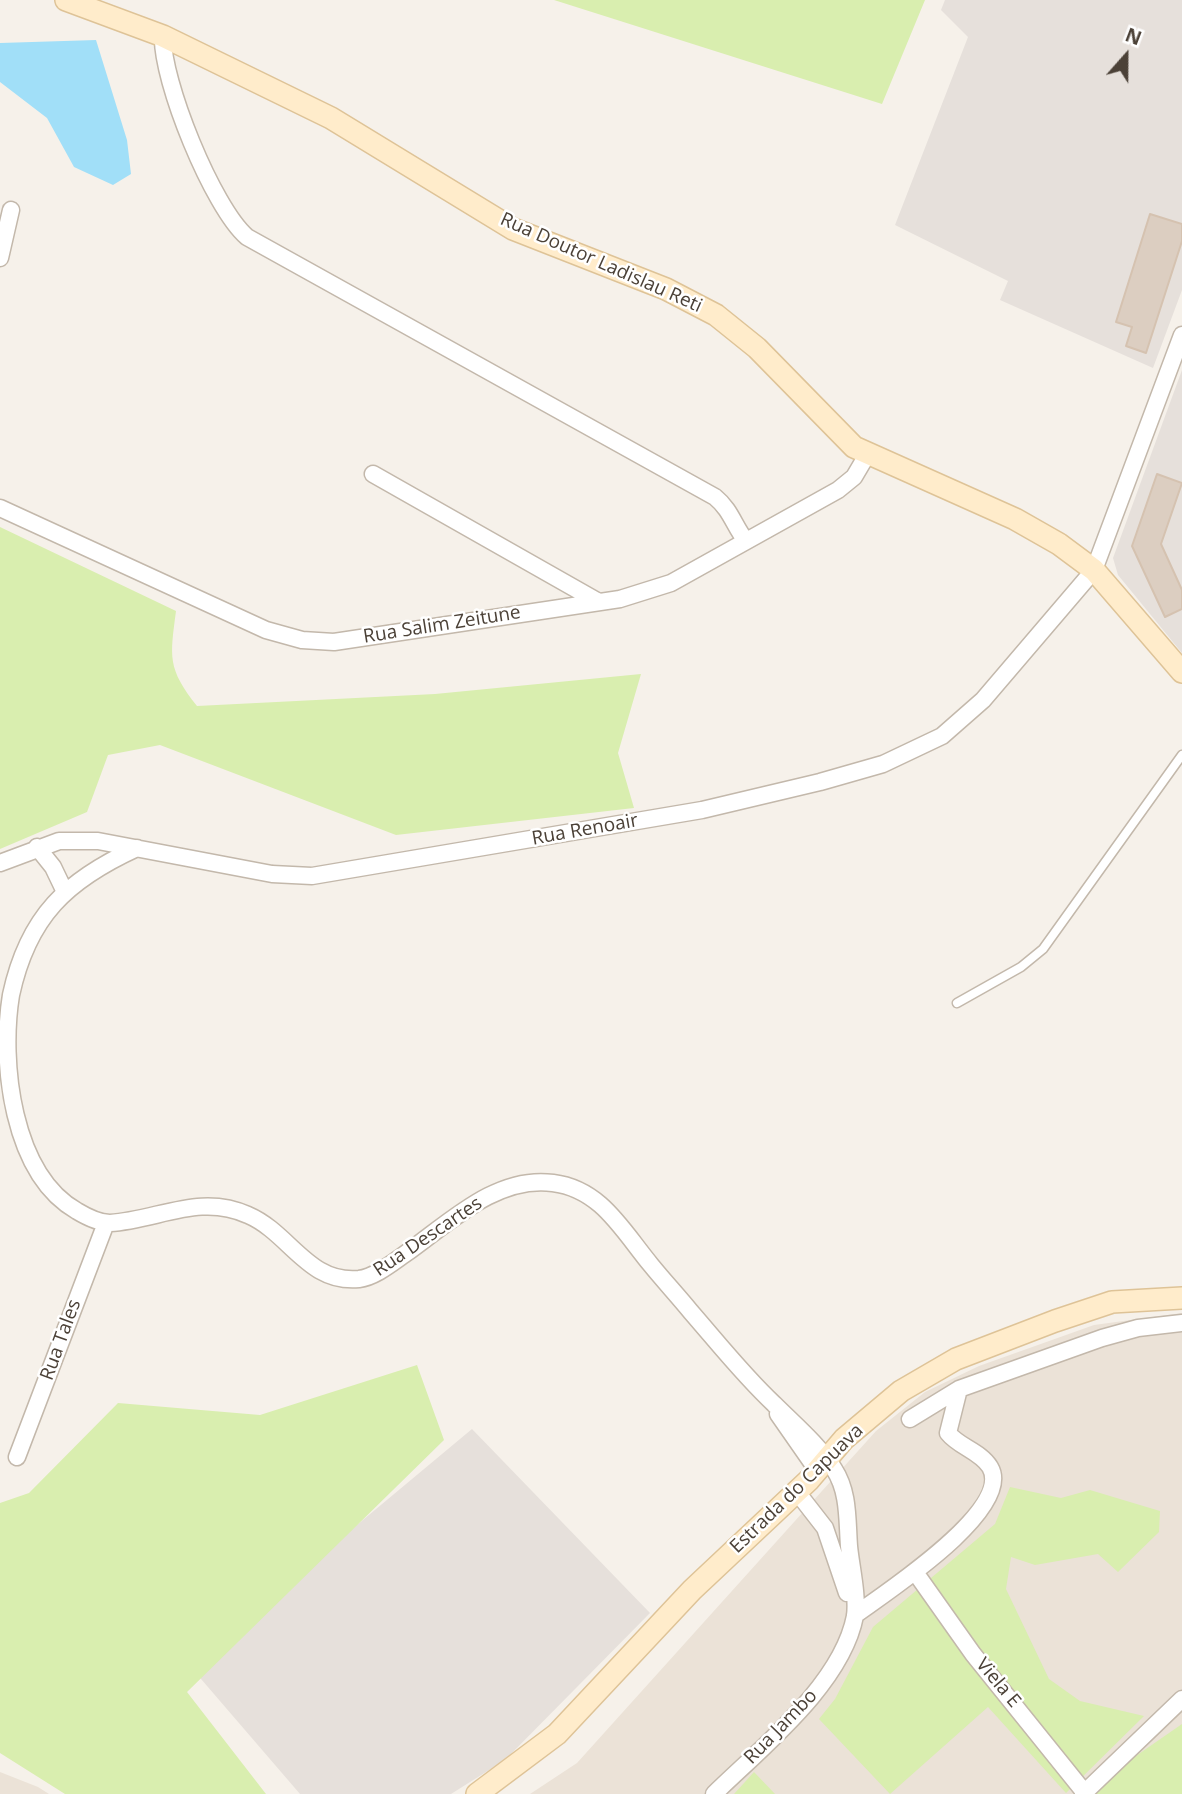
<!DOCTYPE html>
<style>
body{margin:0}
#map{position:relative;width:1182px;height:1794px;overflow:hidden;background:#f6f1ea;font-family:"Open Sans",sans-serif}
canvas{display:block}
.north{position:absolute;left:1091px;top:21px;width:70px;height:70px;-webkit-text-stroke:5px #fff;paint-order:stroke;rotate:21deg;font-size:19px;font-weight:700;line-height:28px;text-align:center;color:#4b4137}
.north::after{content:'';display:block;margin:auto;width:24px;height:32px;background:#4b4137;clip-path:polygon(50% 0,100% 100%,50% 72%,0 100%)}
</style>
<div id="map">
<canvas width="1182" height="1794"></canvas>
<div class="north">N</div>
</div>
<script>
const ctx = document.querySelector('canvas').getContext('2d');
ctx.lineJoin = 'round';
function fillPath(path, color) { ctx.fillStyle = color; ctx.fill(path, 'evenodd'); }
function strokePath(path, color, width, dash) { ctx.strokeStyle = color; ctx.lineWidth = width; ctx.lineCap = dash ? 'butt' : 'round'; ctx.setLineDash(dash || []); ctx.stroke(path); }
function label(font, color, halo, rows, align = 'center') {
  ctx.font = font + ' "Open Sans",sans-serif'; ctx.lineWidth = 5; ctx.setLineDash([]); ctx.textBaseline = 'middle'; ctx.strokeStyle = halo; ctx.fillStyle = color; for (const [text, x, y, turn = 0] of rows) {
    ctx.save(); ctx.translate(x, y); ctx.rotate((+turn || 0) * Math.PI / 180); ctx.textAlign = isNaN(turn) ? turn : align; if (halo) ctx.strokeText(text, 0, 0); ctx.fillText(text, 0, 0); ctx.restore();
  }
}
const residential = new Path2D(`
 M1182 1313V1794H530L577 1763 876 1431 925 1392 979 1366 1094 1325Z
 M0 1772 38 1787 49 1794H0Z`);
const industrial = new Path2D(`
 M945 0H1182V290L1153 368 1000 300 1008 281 895 225 968 37 941 10Z
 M1182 370V653L1118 575 1113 558Z
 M472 1429 650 1613 505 1760 451 1794H300L189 1665Z`);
const green = new Path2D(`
 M554 0H925L882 104Z
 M0 527 176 611C170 657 167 668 197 706L435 694 641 674 618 753 634 808 396 835 160 745 108 755 87 812 0 849Z
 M417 1365 444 1440 187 1692 266 1794H65L0 1753V1503L29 1493 118 1403 260 1415Z
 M1010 1487 1061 1498 1090 1490 1160 1511 1159 1532 1118 1572 1098 1554 1035 1565 1011 1557 1006 1589 1049 1679 1080 1701 1144 1716 1066 1793 988 1707 890 1794 819 1719 835 1699 873 1627 995 1524Z
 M1182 1724V1794H1081Z
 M754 1772 775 1794H734Z`);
const water = new Path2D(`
 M96 40 127 140 131 174 113 185 74 167 47 118 0 82V43Z`);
const building = new Path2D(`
 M1150 214 1182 224V241L1146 353 1126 346 1132 327 1116 322Z
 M1157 474 1182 483 1161 544 1182 590V609L1165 617 1132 546Z`);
const lane = new Path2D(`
 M957 1003 1021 967 1043 949 1182 755`);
const street = new Path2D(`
 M163 36C161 80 213 208 247 237L715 497C731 510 734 526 746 541
 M0 258 11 210
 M373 474 597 601
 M0 508 266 630 302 640 334 642 620 599 671 583 838 490 854 477 867 455
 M37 847 53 867 64 890
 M137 848C67 880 28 916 11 995 0 1062 12 1174 77 1211 87 1217 99 1223 110 1223 158 1220 200 1193 248 1215 290 1233 308 1284 359 1279 375 1277 392 1263 405 1254 448 1224 496 1175 553 1183 601 1189 622 1230 651 1265 664 1281 678 1296 691 1312 718 1343 744 1376 774 1404 795 1425 818 1444 834 1469 849 1492 847 1519 849 1546 851 1567 858 1595 855 1616 842 1684 762 1747 714 1794
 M0 863 59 841H98L272 874 312 876 702 810 820 782 883 764 942 736 983 700 1094 570 1182 335
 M778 1414 817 1470
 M910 1419 959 1389 1102 1338 1138 1328 1182 1323
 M17 1457 106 1223
 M797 1492 825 1528 847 1593
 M915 1572 973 1654 1085 1793
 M855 1615C885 1593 1015 1509 990 1467 980 1451 959 1447 948 1433L959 1389
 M1083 1794 1182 1699`);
const secondary = new Path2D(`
 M66 0 163 36 331 118 513 229 666 289 716 315 757 348 854 447 1015 519 1059 544 1094 570 1182 672
 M477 1794 557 1734 692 1590 809 1480 844 1439 901 1391 956 1359 1055 1321 1112 1302 1182 1298`);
const streetNames = [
 ["Rua Doutor Ladislau Reti",601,263,24],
 ["Rua Salim Zeitune",442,625,-9],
 ["Rua Renoair",585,830,-10],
 ["Rua Descartes",428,1237,-34],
 ["Rua Tales",61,1340,-70],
 ["Estrada do Capuava",797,1489,-44],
 ["Viela E",998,1683,50],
 ["Rua Jambo",781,1727,-46]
];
fillPath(residential, '#ebe2d7');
fillPath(industrial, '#e6e0db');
fillPath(green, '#d9eeaf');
fillPath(water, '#a1dff8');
fillPath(building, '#dccec1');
strokePath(building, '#d5c2b0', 2);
strokePath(lane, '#c3b8ab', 11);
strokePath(street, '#c3b8ab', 19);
strokePath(secondary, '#dec397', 24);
strokePath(lane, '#fff', 8);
strokePath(street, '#fff', 16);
strokePath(secondary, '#ffeccb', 21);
label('19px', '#4b4137', '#fff', streetNames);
</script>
